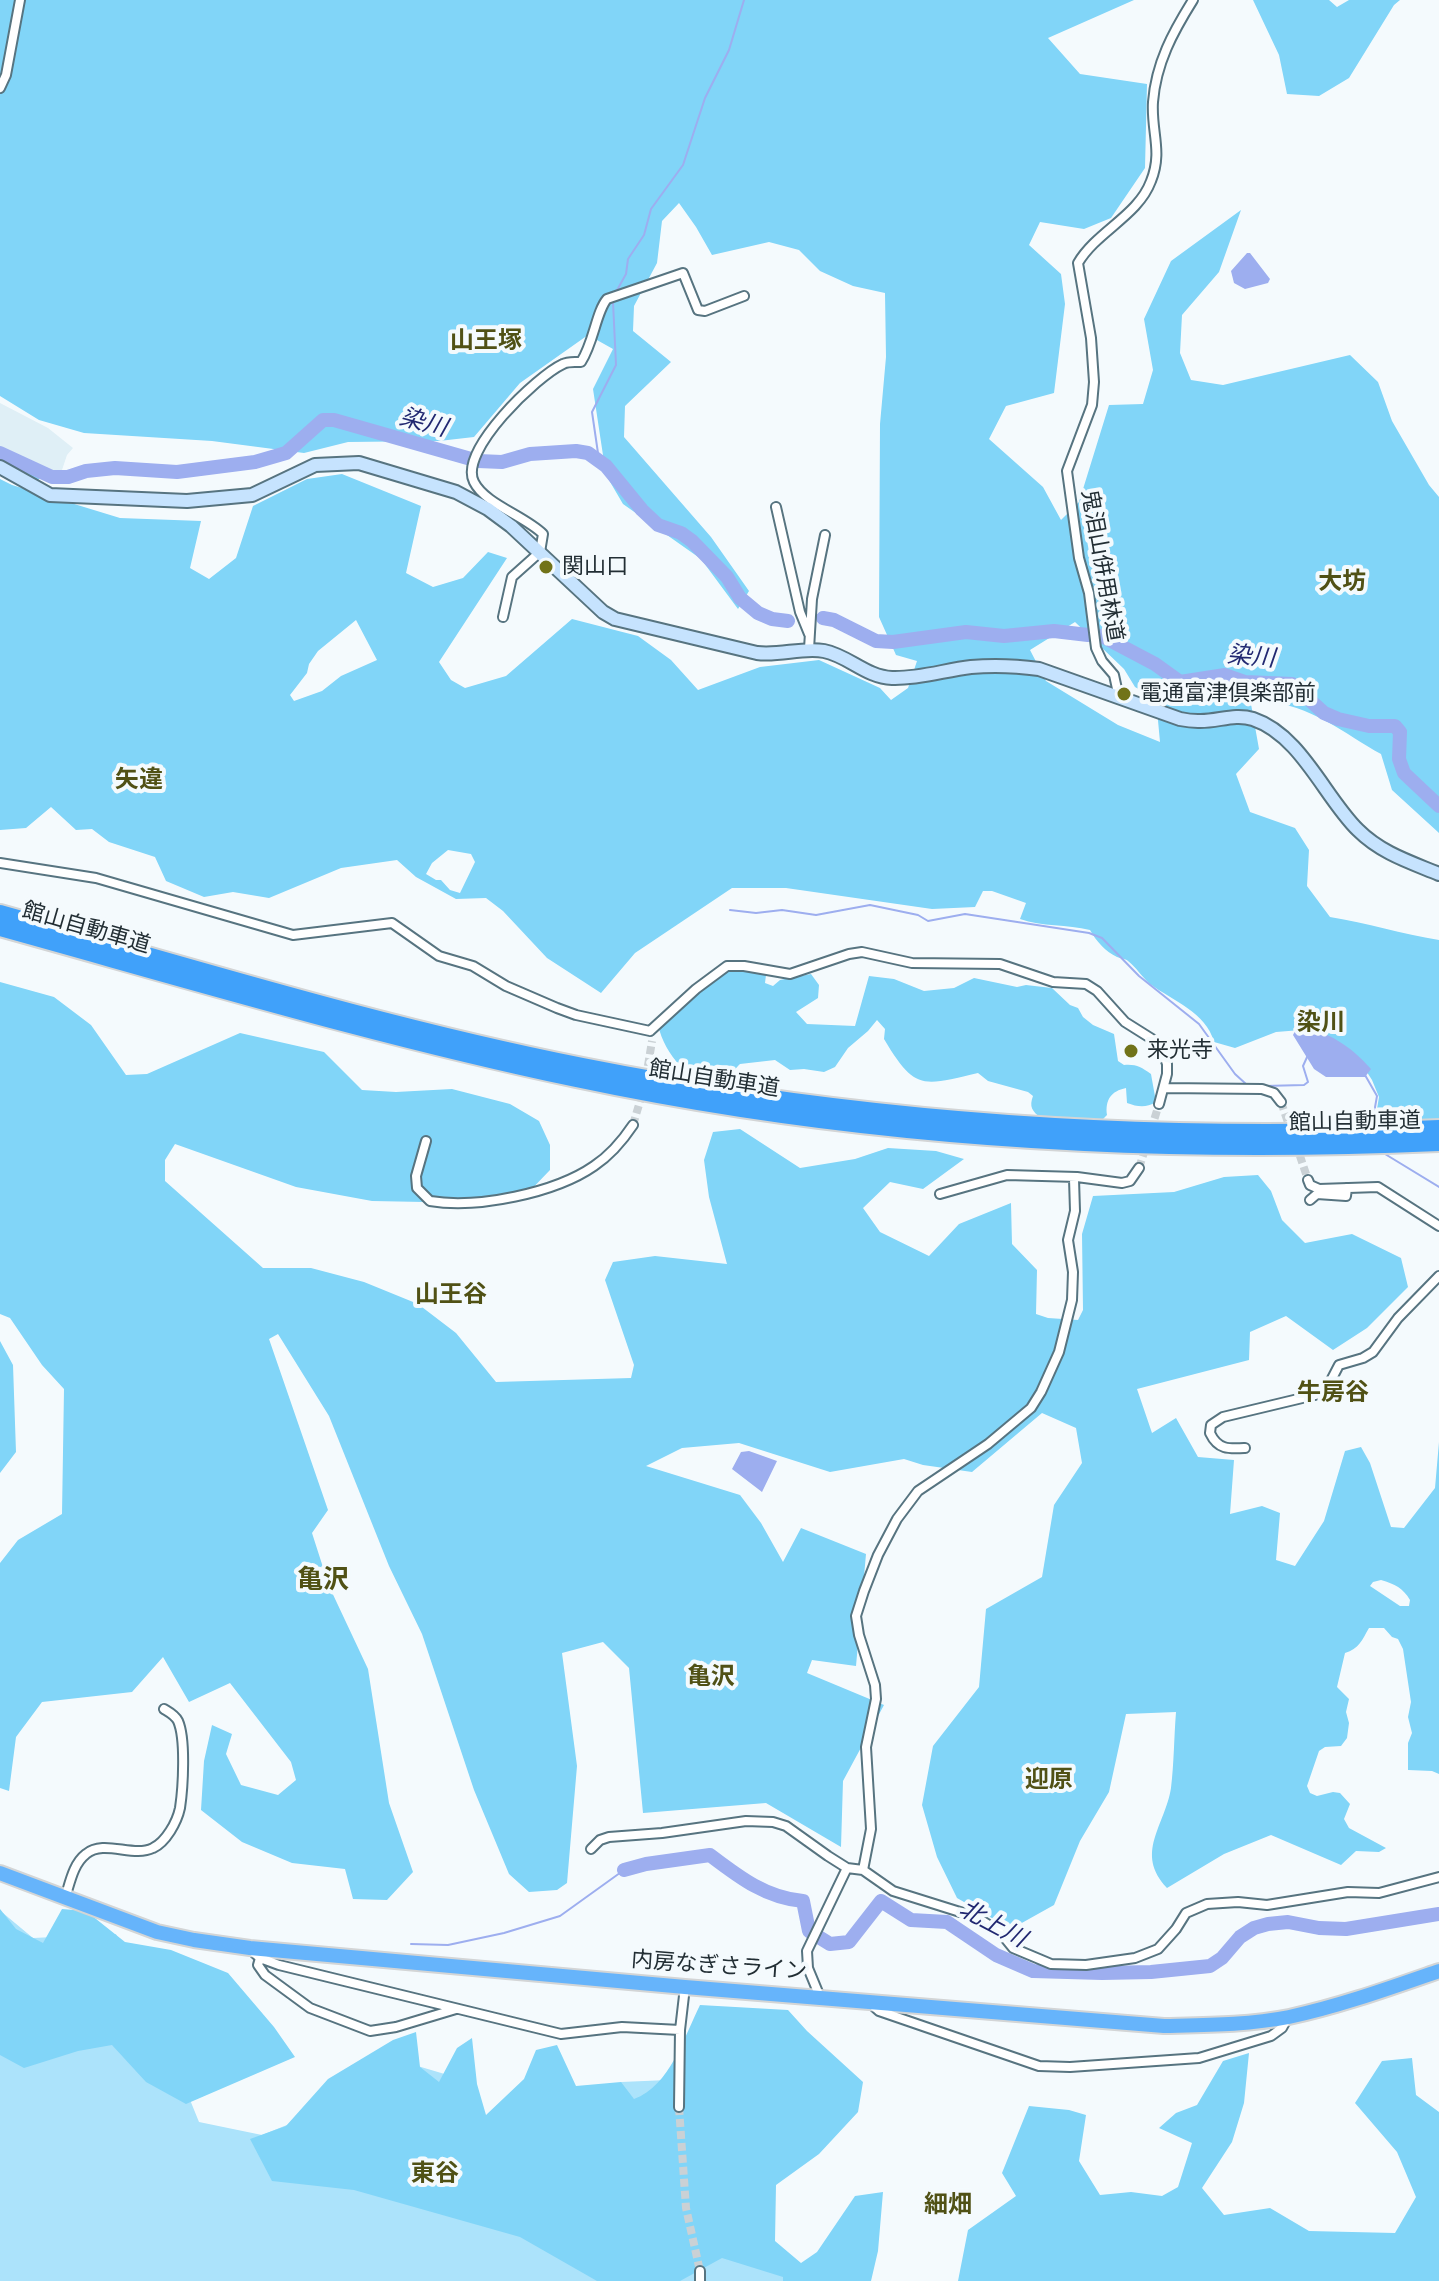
<!DOCTYPE html>
<meta charset="utf-8">
<style>
body{margin:0}
canvas{display:block;background:#f4fafd}
</style>
<canvas width="1439" height="2281"></canvas>
<script>
const ctx = document.querySelector('canvas').getContext('2d');
ctx.lineJoin = 'round';
function fillPath(path, color) { ctx.fillStyle = color; ctx.fill(path, 'evenodd'); }
function strokePath(path, color, width, dash) { ctx.strokeStyle = color; ctx.lineWidth = width; ctx.lineCap = dash ? 'butt' : 'round'; ctx.setLineDash(dash || []); ctx.stroke(path); }
function label(font, color, halo, rows, align = 'center') {
  ctx.font = font + ' Poppins,"Noto Sans JP",sans-serif'; ctx.lineWidth = 8; ctx.setLineDash([]); ctx.textBaseline = 'middle'; ctx.strokeStyle = halo; ctx.fillStyle = color; for (const [text, x, y, turn = 0] of rows) {
    ctx.save(); ctx.translate(x, y); ctx.rotate((+turn || 0) * Math.PI / 180); ctx.textAlign = isNaN(turn) ? turn : align; if (halo) ctx.strokeText(text, 0, 0); ctx.fillText(text, 0, 0); ctx.restore();
  }
}
const built = new Path2D(`
 M0 403 48 428 73 448 67 455 61 473 49 472 0 447Z`);
const green = new Path2D(`
 M3 1913 33 1938 116 1934 139 1994 171 2053 199 2122 262 2135 354 2098 411 2064 468 2081 473 2139 616 2121 621 2082 762 2076 735 2219 824 2281H0V1914Z`);
const forest = new Path2D(`
 M0 0H1134L1048 38 1080 74 1147 84 1145 168 1111 218 1084 229 1040 222 1029 245 1061 274 1065 304 1054 393 1006 406 989 439 1043 487 1061 520 1079 502 1109 405 1143 404 1153 370 1144 319 1171 261 1241 210 1219 272 1182 315 1180 353 1191 380 1223 385 1350 355 1378 382 1392 421 1429 485 1439 497V833L1392 790 1381 754C1343 733 1297 694 1251 704L1259 749 1236 774 1250 812 1295 828 1309 850 1307 886 1330 917C1367 923 1402 934 1439 940V1120L1381 1124 1377 1109 1379 1097 1372 1080 1363 1066 1301 1030 1276 1032 1235 1048 1214 1042C1206 1012 1173 1001 1150 984 1142 977 1136 967 1128 961 1125 958 1121 959 1117 957 1106 952 1096 941 1090 930 1067 924 1042 927 1020 919L1026 903 992 891H983L975 907 932 909 786 888H732L635 953 601 993 547 958 503 911 486 898 456 899 416 877 397 860 341 868 269 898 233 892 204 897 166 881 155 857 109 842 92 829 76 830 51 807 26 828 0 830V479L12 485 120 518 201 521 190 568 209 579 236 558 253 506 307 479 342 474 421 506 406 573 433 587 463 578 488 552 507 558 439 662 451 680 465 688 506 676 572 619 638 636 671 660 698 690 760 667 819 660 880 688 891 700 908 688 917 661 896 655 879 617 880 424 886 357 885 293 853 286 820 271 799 250 769 242 712 255 696 227 679 203 662 221 657 263 634 306 633 331 671 362 625 406 624 437 711 537 749 591 738 609 701 559 623 504 606 475 593 389 613 349 588 335 520 383 474 437 439 441 348 442 304 453 212 441 84 433 39 420 0 396ZM356 620 377 660 341 676 322 691 294 701 290 695 307 673 309 664 318 651ZM1075 622 1124 669 1135 687 1156 699 1160 742 1118 725 1046 681 1030 650ZM448 850 471 854 475 862 460 893 450 890 441 880H436L426 874 432 863Z
 M1253 0H1329L1337 7 1349 0H1400L1394 5 1349 78 1319 96 1287 94 1279 55Z
 M0 447 44 469 42 476 36 482 0 462Z
 M744 969 766 975 765 983 773 986 780 980 811 974 819 985 818 998 796 1012 807 1024 855 1026 869 976 894 979 924 991 954 988 974 978 1017 987 1026 985 1052 988 1070 1005 1078 1008 1083 1017 1093 1025 1114 1034 1118 1061 1124 1065C1136 1064 1141 1067 1151 1074L1156 1102C1146 1108 1138 1107 1127 1103L1126 1088C1111 1091 1105 1100 1107 1115L1102 1120 1041 1118C1032 1111 1029 1107 1033 1096L1028 1092 988 1081 978 1073C922 1086 915 1091 884 1039L885 1029 877 1020 868 1031 848 1048 835 1067 824 1072 804 1069 790 1070 775 1060 740 1064C733 1071 726 1083 715 1083 687 1084 660 1046 658 1022L691 987 712 972Z
 M0 982 54 997 91 1025 126 1075 147 1074 240 1033 324 1052 362 1090 396 1092 452 1089 510 1104 539 1121 550 1145V1170L525 1196 477 1203 372 1201 296 1187 175 1144 165 1160V1181L263 1268H311L364 1282 418 1304 456 1333 496 1382 631 1378 634 1365 605 1280 613 1262 655 1256 727 1264 709 1197 704 1160 713 1132 740 1129 800 1168 855 1159 888 1148 936 1151 964 1159 923 1189 890 1182 863 1208 880 1232 929 1256 959 1224 1011 1203 1012 1244 1037 1270 1036 1314 1048 1318 1078 1320 1083 1310 1082 1234 1093 1196 1174 1192 1224 1177 1258 1175 1271 1191 1282 1220 1305 1243 1352 1234 1401 1258 1408 1287 1367 1328 1333 1350 1286 1316 1250 1332 1249 1360 1137 1389 1152 1433 1176 1418 1198 1457 1234 1460 1230 1514 1262 1506 1280 1513 1276 1560 1295 1566 1324 1521 1345 1451 1361 1447 1370 1463 1391 1527 1404 1528 1435 1488 1439 1442V1774L1432 1771 1408 1770V1743L1412 1733 1408 1717 1411 1702 1403 1649 1398 1639 1392 1637 1384 1628H1369C1362 1640 1359 1649 1345 1653L1337 1687 1349 1699 1346 1712 1349 1723 1347 1738 1341 1746 1325 1747 1319 1751 1307 1786 1310 1793 1317 1796 1333 1792 1340 1793 1350 1804 1344 1819 1349 1828 1386 1848 1379 1852 1356 1851 1341 1865 1271 1835 1224 1854 1167 1888C1134 1853 1165 1826 1171 1788 1174 1764 1174 1737 1176 1712L1126 1714 1109 1792 1080 1841 1054 1905 1011 1929 957 1898 937 1857 922 1805 933 1746 979 1687 986 1609 1042 1577 1054 1505 1082 1463 1076 1428 1042 1413 972 1472 923 1465 904 1459 830 1472 739 1443 682 1448 646 1466 740 1495 761 1523 783 1562 801 1528 866 1554 856 1666 812 1660 807 1673 884 1705 843 1781 841 1847 766 1803 643 1813 629 1668 603 1642 562 1653 577 1766 567 1883 557 1890 529 1892 509 1874 474 1790 422 1634 389 1566 329 1416 278 1334 269 1339 328 1510 312 1533 329 1586 368 1669 389 1803 413 1872 387 1900 353 1899 345 1869 292 1863 242 1842 201 1810 204 1761 212 1725 232 1734 226 1754 241 1785 278 1795 296 1780 291 1762 230 1683 189 1702 163 1657 132 1692 42 1702 16 1737 9 1791 0 1788V1563L18 1540 62 1514 64 1389 42 1365 10 1318 0 1314ZM1381 1580C1395 1584 1403 1588 1410 1600L1409 1606H1400L1370 1586 1373 1582Z
 M0 1341 13 1365 16 1452 0 1473Z
 M0 1909 16 1929 43 1943 62 1909 86 1911 125 1942 171 1950 228 1973 274 2027 295 2057 186 2104 146 2082 112 2045 78 2051 24 2068 0 2055Z
 M700 2005 788 2010 807 2031 863 2082 858 2112 819 2154 776 2185 775 2241 801 2263 817 2252 855 2196 883 2192 878 2251 871 2281H783V2277L722 2258 680 2281H597L520 2237 354 2190 272 2181 250 2139 286 2126 328 2079 393 2040 416 2032 420 2067 439 2082 457 2048 472 2038 477 2084 486 2115 524 2079 536 2050 557 2045 576 2086 621 2082 634 2099C670 2086 684 2037 700 2005Z
 M1249 2053 1244 2103 1232 2142 1202 2188 1224 2215 1270 2208 1309 2231 1395 2233 1416 2197 1397 2152 1355 2103 1382 2061 1412 2058 1416 2095 1439 2112V2281H958L968 2230 1016 2196 1002 2173 1029 2106 1069 2110 1086 2115 1079 2161 1100 2195 1131 2192 1162 2196 1178 2187 1192 2143 1159 2128 1176 2113 1197 2105 1223 2061Z`);
const water = new Path2D(`
 M1247 253H1250L1270 279 1268 283 1245 289 1234 283 1231 271Z
 M1298 1025C1328 1032 1350 1045 1371 1069L1365 1077H1326L1314 1069 1293 1035Z
 M749 1451 777 1461 762 1492 732 1469 741 1452Z`);
const stream = new Path2D(`
 M616 292 626 274 628 259 644 235 651 209 683 165 705 98 729 50 744 0
 M599 460 592 412 616 365 613 302
 M730 910 756 913 782 910 816 915 870 905 918 915 928 921 965 914 1089 933 1102 938 1139 976 1199 1024 1235 1074 1246 1084
 M1365 1075 1377 1096 1372 1124
 M1264 1086 1304 1085 1308 1082 1303 1066 1308 1055
 M1385 1154 1439 1187
 M411 1944 448 1945 504 1933 560 1916 624 1870`);
const river = new Path2D(`
 M0 453 52 477H68L86 471 115 468 177 472 255 462 286 453 323 420H334L478 461 502 462 530 454 576 451 588 453 606 466 642 510 658 525 681 533 692 541 727 577 740 598 758 613 772 619 788 621
 M823 618 834 620 876 641 893 642 966 632 1004 636 1054 631 1088 635
 M1102 636 1155 664 1180 682 1225 675 1245 682 1292 684 1324 713 1338 719 1369 726H1395L1400 732 1399 759 1404 773 1439 806
 M624 1870 646 1864 710 1855C739 1877 766 1898 803 1901L809 1931 830 1944 849 1942 881 1901 911 1920 947 1922 996 1955 1033 1971 1102 1973 1151 1972 1210 1966 1222 1958 1240 1937 1254 1928 1268 1924 1288 1922 1319 1928 1346 1929 1439 1914`);
const minorTunnel = new Path2D(`
 M646 1078 652 1041
 M1281 1102 1291 1131
 M633 1125 643 1091
 M1151 1130 1159 1104
 M1296 1144 1308 1180
 M1139 1168 1147 1143
 M679 2107 686 2208 700 2271`);
const minor = new Path2D(`
 M0 88 6 75 20 0
 M776 507 800 612 809 634
 M503 617 512 577 540 552 543 534C525 516 485 504 474 482 458 451 537 376 563 364 568 361 575 362 581 362 594 342 596 312 607 299L683 273 698 310 705 311 744 296
 M809 649 812 599 825 535
 M1119 698 1114 675 1102 661 1096 648 1089 593 1079 558 1067 471 1092 405 1094 382 1091 338 1078 263C1097 231 1138 216 1151 181 1163 151 1151 132 1153 102 1156 63 1173 32 1193 0
 M0 863 96 878 293 935 392 923 439 956 473 966 506 986 557 1008 576 1015 650 1031
 M650 1031 696 989 727 966H744L790 974 849 954 862 952 912 963 1000 964 1053 982 1086 984 1097 991 1125 1022 1152 1039 1162 1050 1167 1064V1074L1159 1104
 M1164 1088 1262 1089 1274 1093 1281 1102
 M426 1141 416 1176 417 1188 430 1201C477 1209 555 1193 594 1166 609 1156 623 1140 633 1125
 M1308 1180 1310 1185 1319 1189 1378 1187 1439 1226
 M940 1194 1007 1175 1077 1177
 M1310 1200 1317 1194 1346 1196 1347 1188
 M1245 1448C1229 1449 1218 1450 1210 1433L1211 1425 1223 1417 1319 1394 1326 1390 1339 1365 1363 1358 1373 1352 1398 1318 1439 1276
 M591 1849 600 1840 609 1837 662 1833 746 1821 773 1822 786 1826 828 1856 847 1868 863 1870 893 1891 976 1917 1000 1932 1013 1948 1051 1964 1086 1965 1135 1958 1158 1949 1176 1929 1186 1913 1207 1904 1238 1902 1267 1905 1348 1892 1379 1893 1439 1877
 M863 1870 871 1829 866 1747 876 1699 875 1685 859 1635 856 1616 864 1591 878 1555 897 1519 918 1491 988 1444 1031 1408 1041 1392 1059 1352 1072 1300 1073 1272 1068 1240 1075 1211 1074 1179 1077 1177 1122 1183 1130 1181 1139 1168
 M65 1898C70 1883 73 1864 86 1854 104 1839 133 1858 153 1848 166 1842 177 1822 180 1808 183 1788 186 1739 178 1721 175 1715 169 1712 164 1709
 M250 1949 260 1958 279 1965 561 2034 622 2027 680 2030
 M260 1958 258 1965 265 1975 310 2008 370 2031 396 2027 456 2009
 M820 1997 808 1968 807 1951 847 1868
 M870 2003 879 2011 1039 2066 1070 2067 1199 2058 1271 2036 1282 2028 1288 2017
 M679 2107 680 2030 685 1987
 M700 2271V2281`);
const secondary = new Path2D(`
 M0 467 50 495 187 501 252 495 315 465 359 463 456 492 488 509 511 526 603 612 615 619 757 653C780 656 802 647 824 651 849 656 866 677 892 678 919 679 945 670 971 667 993 665 1017 666 1039 669L1180 719C1185 720 1192 721 1198 721 1217 722 1234 713 1253 719 1301 735 1325 798 1358 830 1381 853 1410 862 1439 874`);
const trunk = new Path2D(`
 M0 1873 157 1932 194 1940 250 1948 685 1987 1164 2026C1206 2025 1248 2025 1289 2017 1340 2006 1390 1988 1439 1971`);
const motorway = new Path2D(`
 M0 913C193 967 386 1027 583 1066 865 1122 1152 1141 1439 1128
 M0 928C191 981 381 1038 576 1079 859 1139 1151 1156 1439 1143`);
const markers = [
 [546,567,8,"#717319"],
 [1124,694,8,"#717319"],
 [1131,1051,8,"#717319"]
];
const streetNames = [
 ["鬼泪山併用林道",1101,566,80],
 ["館山自動車道",86,929,16],
 ["館山自動車道",714,1080,9],
 ["館山自動車道",1355,1123,-1],
 ["内房なぎさライン",719,1967,4]
];
const poiNames = [
 ["関山口",562,567],
 ["電通富津倶楽部前",1140,694],
 ["来光寺",1147,1051]
];
const neighbourhoodNames = [
 ["山王塚",486,342],
 ["大坊",1342,583],
 ["矢違",139,781],
 ["染川",1321,1024],
 ["山王谷",451,1296],
 ["牛房谷",1333,1394],
 ["亀沢",711,1678],
 ["迎原",1049,1781],
 ["東谷",435,2175],
 ["細畑",948,2206]
];
const waterNames = [
 ["染川",423,424,15],
 ["染川",1251,658,5],
 ["北上川",992,1925,28]
];
const quarterNames = [
 ["亀沢",323,1581]
];
fillPath(built, '#dfeff6');
fillPath(green, '#ace3fb');
fillPath(forest, '#81d5f8');
fillPath(water, '#9daeef');
strokePath(stream, '#9daeef', 2);
strokePath(river, '#9daeef', 14);
strokePath(minorTunnel, '#cad1d5', 8, [8, 4]);
strokePath(minor, '#577480', 12);
strokePath(secondary, '#577480', 16);
strokePath(trunk, '#d3d5d6', 18);
strokePath(motorway, '#d3d5d6', 20);
strokePath(minor, '#fff', 8);
strokePath(secondary, '#c6e3fe', 12);
strokePath(trunk, '#66b4fb', 14);
strokePath(motorway, '#40a1fa', 16);
for (const [x, y, r, color] of markers) { const dot = new Path2D(); dot.arc(x, y, r, 0, 2 * Math.PI); ctx.fillStyle = color; ctx.fill(dot); strokePath(dot, '#f4fafd', 3); }
label('22px', '#222e34', '#f4fafd', streetNames);
label('22px', '#222e34', '#f4fafd', poiNames, 'left');
label('bold 24px', '#505115', '#f4fafd', neighbourhoodNames);
label('italic 24px', '#212871', '#f4fafd', waterNames);
label('bold 26px', '#505115', '#f4fafd', quarterNames);
</script>
